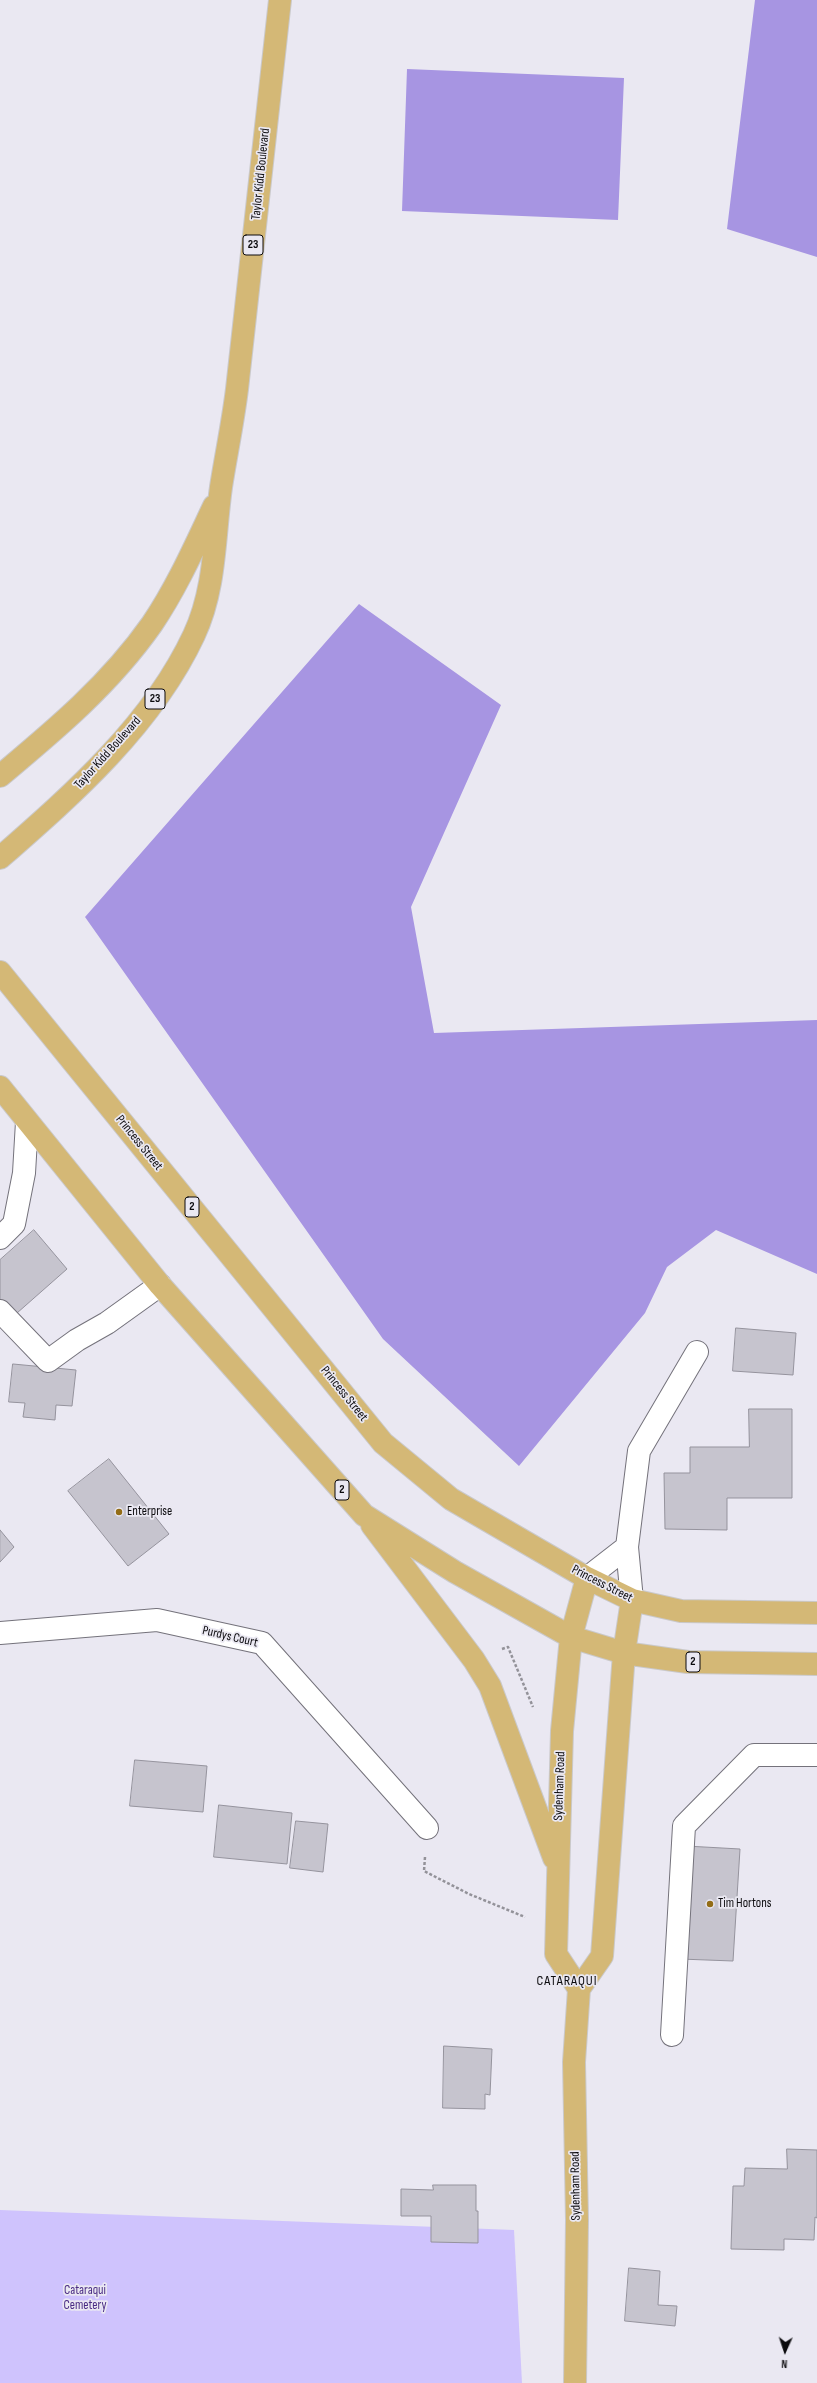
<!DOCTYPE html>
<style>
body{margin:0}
#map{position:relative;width:817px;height:2383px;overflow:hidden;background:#eae8f2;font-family:"Sofia Sans Condensed",sans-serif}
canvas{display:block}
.north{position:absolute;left:765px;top:2331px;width:40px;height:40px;-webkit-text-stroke:3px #eae8f2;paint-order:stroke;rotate:183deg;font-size:11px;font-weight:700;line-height:16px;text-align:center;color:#0c0b0e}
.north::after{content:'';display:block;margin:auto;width:14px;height:18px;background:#0c0b0e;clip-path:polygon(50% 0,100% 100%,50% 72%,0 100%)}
</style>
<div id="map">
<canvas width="817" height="2383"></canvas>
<div class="north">N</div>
</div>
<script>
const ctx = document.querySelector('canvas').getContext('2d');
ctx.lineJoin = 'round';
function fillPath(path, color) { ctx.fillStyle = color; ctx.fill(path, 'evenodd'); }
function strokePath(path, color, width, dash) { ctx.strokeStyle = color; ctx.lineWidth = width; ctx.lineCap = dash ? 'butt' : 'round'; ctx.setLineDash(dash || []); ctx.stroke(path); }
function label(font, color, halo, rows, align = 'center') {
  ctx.font = font + ' "Sofia Sans Condensed",sans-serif'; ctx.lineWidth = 3.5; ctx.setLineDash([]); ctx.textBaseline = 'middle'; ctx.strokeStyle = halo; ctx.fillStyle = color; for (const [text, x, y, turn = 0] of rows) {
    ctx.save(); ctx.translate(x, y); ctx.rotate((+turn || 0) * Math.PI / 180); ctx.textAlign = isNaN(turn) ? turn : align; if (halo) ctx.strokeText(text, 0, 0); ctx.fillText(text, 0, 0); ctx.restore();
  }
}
const green = new Path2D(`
 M0 2210 514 2230 522 2383H0Z`);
const forest = new Path2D(`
 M755 0H817V257L727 229Z
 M407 69 624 78 618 220 402 211Z
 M359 604 501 705 411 907 434 1033 817 1020V1274L716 1230 667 1267 645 1313 519 1466 383 1339 85 917Z`);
const building = new Path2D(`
 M34 1230 67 1269 0 1328V1260Z
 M736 1328 796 1333 793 1375 733 1371Z
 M13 1364 76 1370 72 1406 56 1405 55 1420 23 1417 25 1403 9 1402Z
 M749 1409H792V1498H727V1530L665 1529 664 1473H690V1447H749Z
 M109 1459 169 1534 128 1566 68 1491Z
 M0 1530 14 1547 0 1562Z
 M135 1760 207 1766 203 1812 130 1806Z
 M219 1805 292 1813 287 1864 214 1857Z
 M296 1821 328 1824 323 1872 290 1868Z
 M686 1846 740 1849 733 1961 680 1959Z
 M444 2046 492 2049 490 2095 485 2094V2109L443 2108Z
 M787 2149 817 2150V2218L815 2217 814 2240 784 2239V2250L731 2249 733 2186H744L745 2168 787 2169Z
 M433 2185H476V2211H478V2243L431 2242V2216H401V2189L433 2190Z
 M629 2268 660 2271 658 2305 677 2306 675 2326 625 2321Z`);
const path = new Path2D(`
 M502 1649 508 1647 533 1707
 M425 1857 424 1871 469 1894 525 1917`);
const minor = new Path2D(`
 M0 1238 14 1224 24 1173 27 1122
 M0 1311 48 1361 77 1340 107 1323 160 1285
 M587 1578 627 1547
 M632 1600 627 1547 639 1451 697 1352
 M0 1633 157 1620 262 1643 427 1828
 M672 2035 684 1826 754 1755H817`);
const major = new Path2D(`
 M0 776C55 730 110 684 152 624 177 587 195 546 214 506
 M0 858C73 794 152 725 194 635 216 588 214 537 221 487 226 455 233 422 237 389 252 260 265 130 280 0
 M0 972 383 1443 451 1499 587 1578 632 1600 681 1611 817 1613
 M0 1087 160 1285 364 1515 455 1572 571 1637 624 1653 688 1662 817 1664
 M372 1525 474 1660 490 1686 554 1858
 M579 1989 556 1954 562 1731 571 1637 587 1578
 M575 2383 577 2220 574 2062 579 1989 602 1956 624 1653 632 1600`);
const markers = [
 [119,1512,4,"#936d16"],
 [710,1904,4,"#936d16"]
];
const shields = [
 [253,245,20],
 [155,699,20],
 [192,1207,14],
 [342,1490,14],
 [693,1662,14]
];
const shieldNames = [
 ["23",253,245],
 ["23",155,699],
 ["2",192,1207],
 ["2",342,1490],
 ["2",693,1662]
];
const streetNames = [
 ["Taylor Kidd Boulevard",261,174,-84],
 ["Taylor Kidd Boulevard",108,753,-48],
 ["Princess Street",139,1143,51],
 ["Princess Street",344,1394,51],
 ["Princess Street",602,1584,27],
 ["Purdys Court",230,1637,13],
 ["Sydenham Road",560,1786,-88],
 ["Sydenham Road",576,2186,-91]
];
const poiNames = [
 ["Enterprise",127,1512],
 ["Tim Hortons",718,1904]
];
const parkNames = [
 ["Cataraqui",85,2291],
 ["Cemetery",85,2306]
];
const neighbourhoodNames = [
 ["CATARAQUI",567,1981]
];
fillPath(green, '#cfc3fd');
fillPath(forest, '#a795e2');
fillPath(building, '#c6c4ce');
strokePath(building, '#95939d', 1);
strokePath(minor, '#74727b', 24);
strokePath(major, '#cac9ca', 24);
strokePath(path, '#939299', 2.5, [3, 2]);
strokePath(minor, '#fff', 22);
strokePath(major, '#d4b876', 22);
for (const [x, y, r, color] of markers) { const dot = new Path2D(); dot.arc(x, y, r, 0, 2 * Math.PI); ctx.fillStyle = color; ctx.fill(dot); strokePath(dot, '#eae8f2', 1.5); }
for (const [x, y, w] of shields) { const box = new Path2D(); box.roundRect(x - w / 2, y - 10, w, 20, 3); ctx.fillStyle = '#eae8f2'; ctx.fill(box); strokePath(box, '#0c0b0e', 1); }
label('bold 12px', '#0c0b0e', null, shieldNames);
label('13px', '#0c0b0e', '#eae8f2', streetNames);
label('13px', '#0c0b0e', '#eae8f2', poiNames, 'left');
label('13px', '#492b84', '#eae8f2', parkNames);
ctx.letterSpacing = '1px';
label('14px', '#0c0b0e', '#eae8f2', neighbourhoodNames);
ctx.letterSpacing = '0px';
</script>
